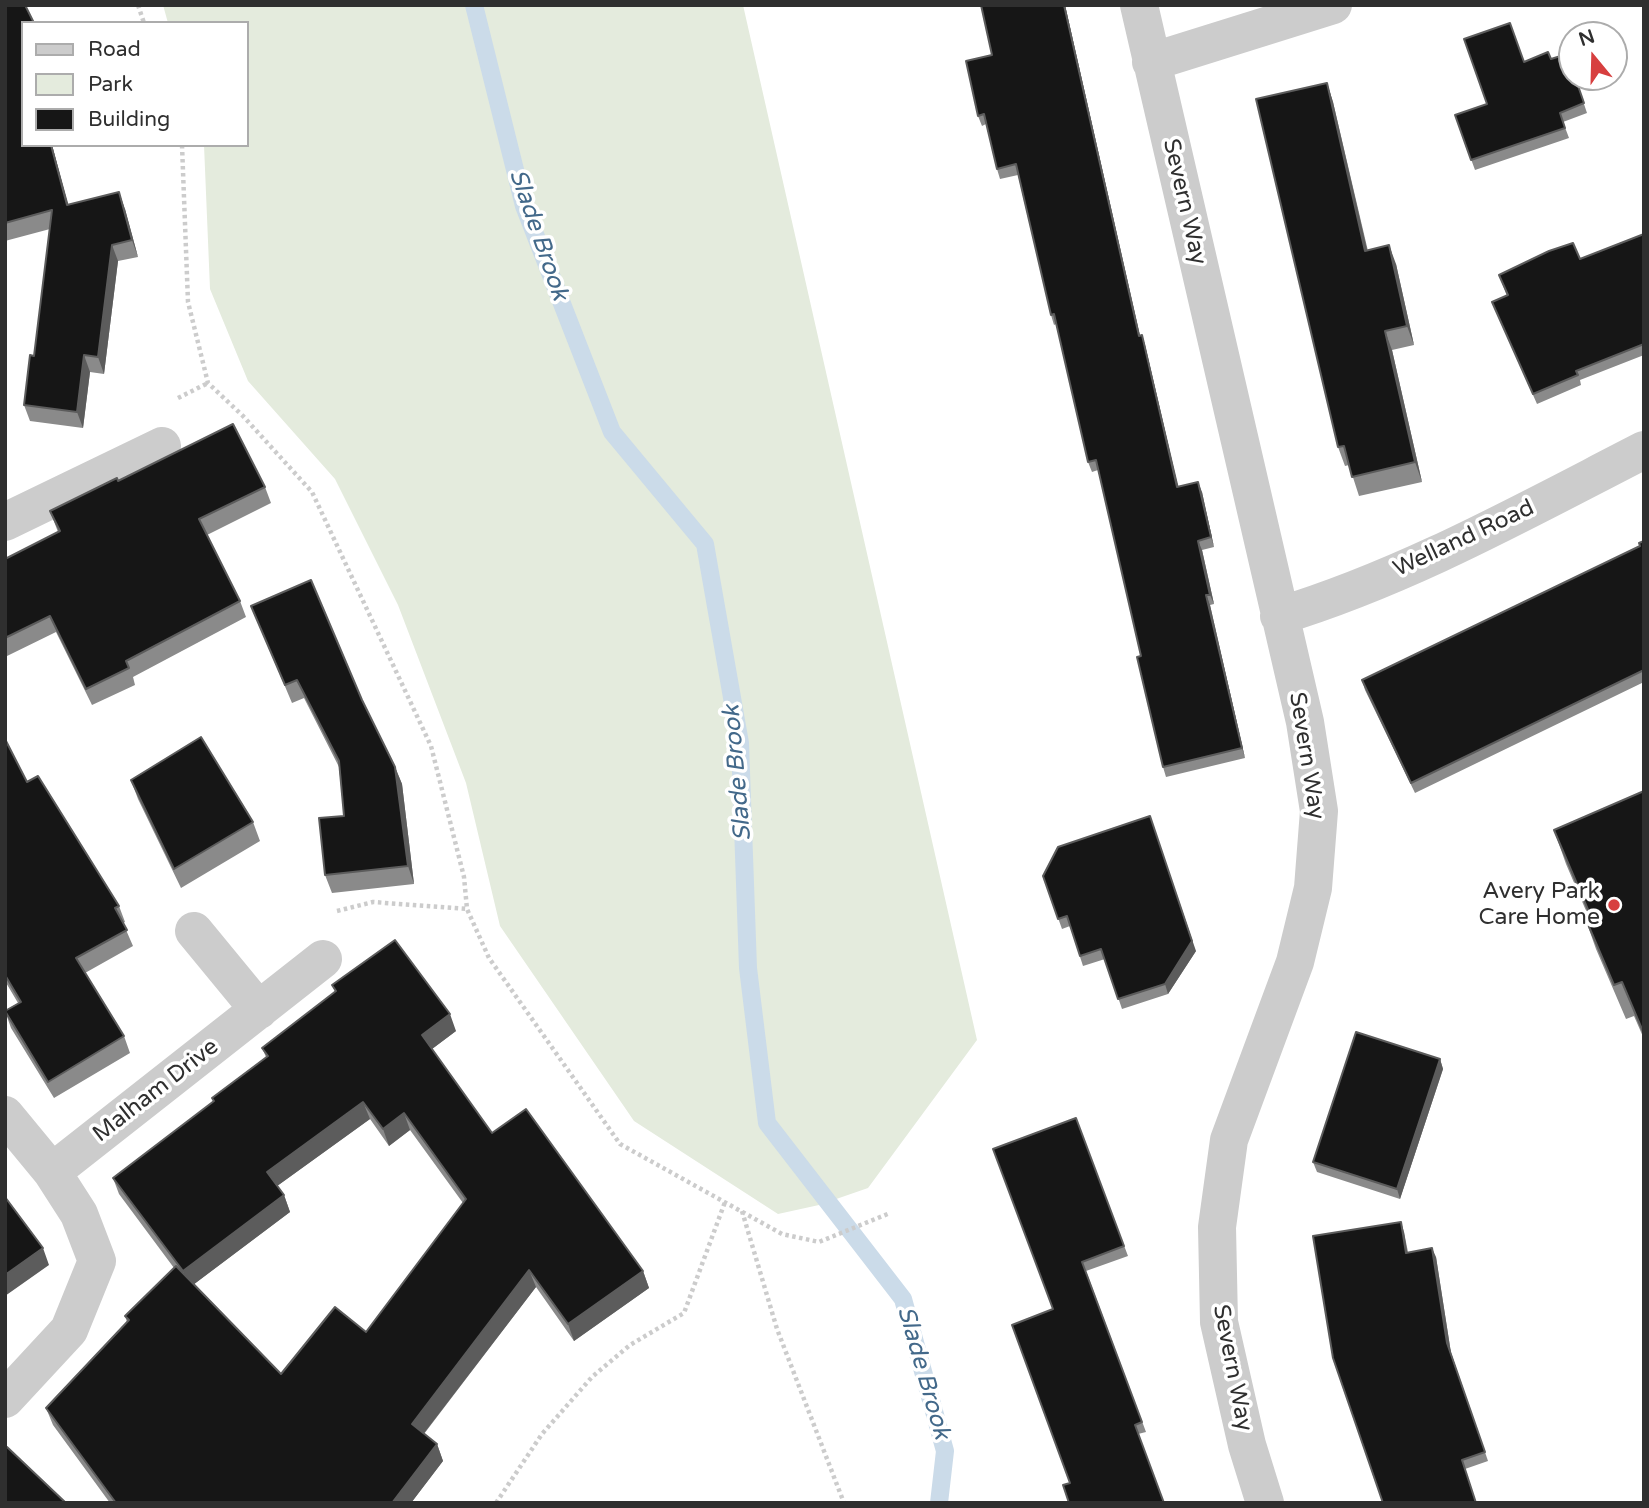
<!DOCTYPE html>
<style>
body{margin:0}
#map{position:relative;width:1649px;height:1508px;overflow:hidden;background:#fff;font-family:"Varela Round",sans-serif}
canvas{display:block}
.frame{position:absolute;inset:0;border:7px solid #2f2f2f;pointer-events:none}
.legend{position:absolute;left:21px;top:21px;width:228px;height:126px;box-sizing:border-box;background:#fff;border:2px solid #acacac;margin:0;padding:9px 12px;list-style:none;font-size:21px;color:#2f2f2f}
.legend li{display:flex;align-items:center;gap:14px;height:35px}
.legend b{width:35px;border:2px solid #acacac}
.north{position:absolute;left:1558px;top:21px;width:70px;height:70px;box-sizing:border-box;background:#fff;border:2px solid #acacac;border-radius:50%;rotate:341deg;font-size:19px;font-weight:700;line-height:28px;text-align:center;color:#2f2f2f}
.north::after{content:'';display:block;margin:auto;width:24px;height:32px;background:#d73f3f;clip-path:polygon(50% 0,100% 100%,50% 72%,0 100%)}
</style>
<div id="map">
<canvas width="1649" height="1508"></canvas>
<div class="frame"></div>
<ul class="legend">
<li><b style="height:9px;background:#ccc"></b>Road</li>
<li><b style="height:19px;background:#e4ebdd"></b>Park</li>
<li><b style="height:19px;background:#161616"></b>Building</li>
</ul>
<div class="north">N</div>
</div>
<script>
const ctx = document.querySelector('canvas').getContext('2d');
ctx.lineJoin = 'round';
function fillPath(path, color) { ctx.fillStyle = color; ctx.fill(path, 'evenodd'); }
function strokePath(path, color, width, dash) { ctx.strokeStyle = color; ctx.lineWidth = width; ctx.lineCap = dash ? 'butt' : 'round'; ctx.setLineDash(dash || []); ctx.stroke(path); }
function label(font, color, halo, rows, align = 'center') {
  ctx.font = font + ' "Varela Round",sans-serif'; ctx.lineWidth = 7; ctx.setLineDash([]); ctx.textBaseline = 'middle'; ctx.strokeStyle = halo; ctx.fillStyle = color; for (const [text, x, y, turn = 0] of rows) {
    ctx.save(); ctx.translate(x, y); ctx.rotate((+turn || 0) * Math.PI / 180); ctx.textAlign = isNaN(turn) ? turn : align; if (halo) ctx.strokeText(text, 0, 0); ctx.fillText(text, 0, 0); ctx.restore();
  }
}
const green = new Path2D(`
 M163 5H743L977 1040 868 1188 819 1205 778 1214 634 1121 500 926 466 783 398 605 335 479 248 381 210 289 204 145H247V23H168Z`);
const stream = new Path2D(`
 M474 5 524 206 612 432 705 544 740 743 748 968 767 1123 903 1299 945 1451 939 1503`);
const path = new Path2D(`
 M138 5 144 23
 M182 145 188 302 208 383 243 416 312 492 431 746 464 877 467 909 489 958 620 1144 782 1234 819 1242 890 1213
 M178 398 208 383
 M337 911 373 902 467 909
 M742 1211 777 1329 844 1503
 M496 1503 542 1434 592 1377 630 1345 684 1313 725 1202`);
const minor = new Path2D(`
 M1139 5 1305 722 1319 811 1313 888 1295 962 1229 1140 1217 1227 1219 1322 1247 1445 1265 1503
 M1151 62 1333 5
 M5 522 162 446
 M1279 616C1407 577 1525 511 1644 450
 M194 931 259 1010
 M5 1115 52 1172 79 1214 97 1261 69 1330 5 1399
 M52 1172 323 959`);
const wall = new Path2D(`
 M5 5 23 23V145H52L68 205 125 209 138 257 118 261 104 374 90 372 83 428 30 421 24 405 34 356 50 229 5 241Z
 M981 5H1065L1140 335H1142L1145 345 1178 487 1202 492 1214 547 1202 550 1214 604 1210 605 1245 758 1166 777 1163 767 1141 656 1098 470 1092 472 1088 462 1056 324 1054 325 1051 315 1018 175 1000 179 997 169 986 124 982 126 978 116 992 55Z
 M1524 62 1575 77 1587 113 1563 122 1569 138 1475 170 1455 115 1487 104Z
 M1327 83 1333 102 1368 251 1396 264 1414 345 1392 350 1422 482 1359 496 1349 465 1345 466 1338 447Z
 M1644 234V355L1580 380 1581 385 1537 404 1492 302 1507 296 1499 275 1580 259Z
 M118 481 265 487 271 503 207 535 240 601 246 617 133 677 135 685 92 705 56 632 5 657V559L58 532 50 511Z
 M1644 541V682L1415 793 1365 690 1362 680 1640 546Z
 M251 606 362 700 395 767 402 784 414 884 332 893 325 875 344 816 339 767 304 698 292 703Z
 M5 739 27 782 119 906 125 922 123 923 133 946 85 973 124 1036 130 1053 54 1098 11 1028 5 1011 18 1003 5 981Z
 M131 780 253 822 260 841 181 888 138 799Z
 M1644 791V1039L1634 1016 1626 1019 1596 949 1584 915 1587 913 1566 864 1554 830Z
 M1043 876 1196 951 1168 994 1122 1009 1105 959 1083 966 1070 926 1062 929Z
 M332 985 456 1031 432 1049 492 1133 643 1271 649 1288 574 1341 536 1287 424 1434 437 1444 443 1461 411 1503H110L53 1425 46 1408 127 1322 125 1316 174 1268 119 1194 113 1178 213 1102 212 1098 266 1057 262 1048 335 992ZM370 1119 389 1146 410 1130 463 1203 366 1332 281 1374 194 1284 290 1212 284 1195 277 1186Z
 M1440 1059 1443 1069 1400 1199 1317 1172 1313 1162Z
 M1076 1118 1128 1256 1086 1271 1146 1432 1138 1434 1053 1309Z
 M1404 1232 1408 1252 1436 1257 1451 1353 1488 1461 1465 1469 1383 1503Z`);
const shadedWall = new Path2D(`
 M1064 5H1065L1142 345 1139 336Z
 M1327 83 1333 102 1372 271 1365 251Z
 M51 145H52L73 221 67 205Z
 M119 192 125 209 138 257 132 240Z
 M112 245 118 261 104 374 98 357Z
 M1389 245 1396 264 1414 345 1407 326Z
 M1385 331 1392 350 1422 482 1415 462Z
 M1142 335 1145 345 1181 497 1177 487Z
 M84 355 90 372 83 428 77 412Z
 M1198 482 1202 492 1214 547 1211 537Z
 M1198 541 1202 550 1214 604 1210 595Z
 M1206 595 1210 605 1245 758 1242 748Z
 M395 767 402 784 414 884 408 866Z
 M1150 816 1196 951 1168 994 1165 984Z
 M450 1014 456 1031 428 1052 422 1035Z
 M1440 1059 1443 1069 1400 1199 1397 1189Z
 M363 1102 370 1119 273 1189 267 1172Z
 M404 1113 410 1130 389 1146 383 1129Z
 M284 1195 290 1212 189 1288 183 1271Z
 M1401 1222 1404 1232 1409 1263 1406 1253Z
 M43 1248 49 1265 5 1296V1275Z
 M1432 1248 1436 1257 1451 1353 1488 1461 1447 1343Z
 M529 1270 536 1287 418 1441 412 1424Z
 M643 1271 649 1288 574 1341 568 1324Z
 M437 1444 443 1461 411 1503H392Z`);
const building = new Path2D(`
 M5 5H25L34 23H23V145H51L67 205 119 192 132 240 112 245 98 357 84 355 77 412 24 405 30 355 34 356 52 210 5 223Z
 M981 5H1064L1139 336 1142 335 1177 487 1198 482 1211 537 1198 541 1210 595H1206L1242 748 1163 767 1137 657 1141 656 1096 460 1088 462 1054 314 1051 315 1016 164 997 169 984 114 978 116 966 61 992 55Z
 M1510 23 1524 62 1548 52 1551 59 1567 54 1572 69V77H1575L1584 103 1560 113 1565 128 1471 160 1455 115 1487 104 1464 39Z
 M1327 83 1365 251 1389 245 1407 326 1385 331 1415 462 1352 477 1344 446 1338 447 1256 99Z
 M1644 234V344L1576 371 1578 375 1533 394 1492 302 1508 295 1499 275 1549 251 1573 243 1580 259Z
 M233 424 265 487 199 519 240 601 126 661 129 668 86 689 50 616 5 638V559L60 531 50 511 117 478 118 481Z
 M1644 541V670L1411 783 1362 680 1640 546 1639 543Z
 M311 580 362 700 395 767 408 866 325 875 319 818 344 816 339 761 297 680 285 685 251 606Z
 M201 737 253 822 174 869 131 780Z
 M5 739 27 782 38 776 119 906 115 908 127 930 76 958 124 1036 48 1082 5 1011 21 1002 5 975Z
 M1644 791V1034L1622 982 1614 985 1584 915 1589 912 1554 830Z
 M1150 816 1192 941 1165 984 1118 999 1101 949 1080 956 1067 916 1058 919 1043 876 1058 847Z
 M395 940 450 1014 422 1035 492 1133 526 1109 643 1271 568 1324 529 1270 412 1424 437 1444 392 1503H116L46 1408 129 1320 125 1316 176 1266 281 1374 335 1307 366 1332 466 1199 404 1113 383 1129 363 1102 267 1172 284 1195 183 1271 113 1178 214 1101 212 1098 268 1056 262 1048 336 991 332 985Z
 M1356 1032 1440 1059 1397 1189 1313 1162Z
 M1076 1118 1124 1246 1082 1262 1142 1422 1135 1425 1164 1503H1069L1063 1485 1070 1483 1012 1325 1053 1309 993 1149Z
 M5 1197 43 1248 5 1275Z
 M1401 1222 1406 1253 1432 1248 1447 1343 1485 1452 1462 1460 1476 1503H1383L1333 1358 1313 1236Z
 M7 1447 66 1503H5V1448Z`);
const markers = [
 [1614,905,7,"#d73f3f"]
];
const streetNames = [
 ["Severn Way",1184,202,77],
 ["Welland Road",1464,539,-25],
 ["Severn Way",1306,756,81],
 ["Malham Drive",156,1091,-38],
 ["Severn Way",1232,1368,79]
];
const poiNames = [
 ["Avery Park",1600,892],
 ["Care Home",1600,918]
];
const waterNames = [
 ["Slade Brook",538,235,71],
 ["Slade Brook",738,773,-95],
 ["Slade Brook",923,1373,74]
];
fillPath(green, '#e4ebdd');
strokePath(stream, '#cbdbe9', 18);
strokePath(path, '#ccc', 4.5, [3.5, 3.5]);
strokePath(minor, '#ccc', 38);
fillPath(wall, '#8a8a8a');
fillPath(shadedWall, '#5c5c5c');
fillPath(building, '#161616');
strokePath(building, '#5c5c5c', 2);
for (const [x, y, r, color] of markers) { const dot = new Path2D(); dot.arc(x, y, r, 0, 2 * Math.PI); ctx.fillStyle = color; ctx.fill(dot); strokePath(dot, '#fff', 2.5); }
label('23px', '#2f2f2f', '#fff', streetNames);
label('23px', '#2f2f2f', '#fff', poiNames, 'right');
label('italic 24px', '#43698a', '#fff', waterNames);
</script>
